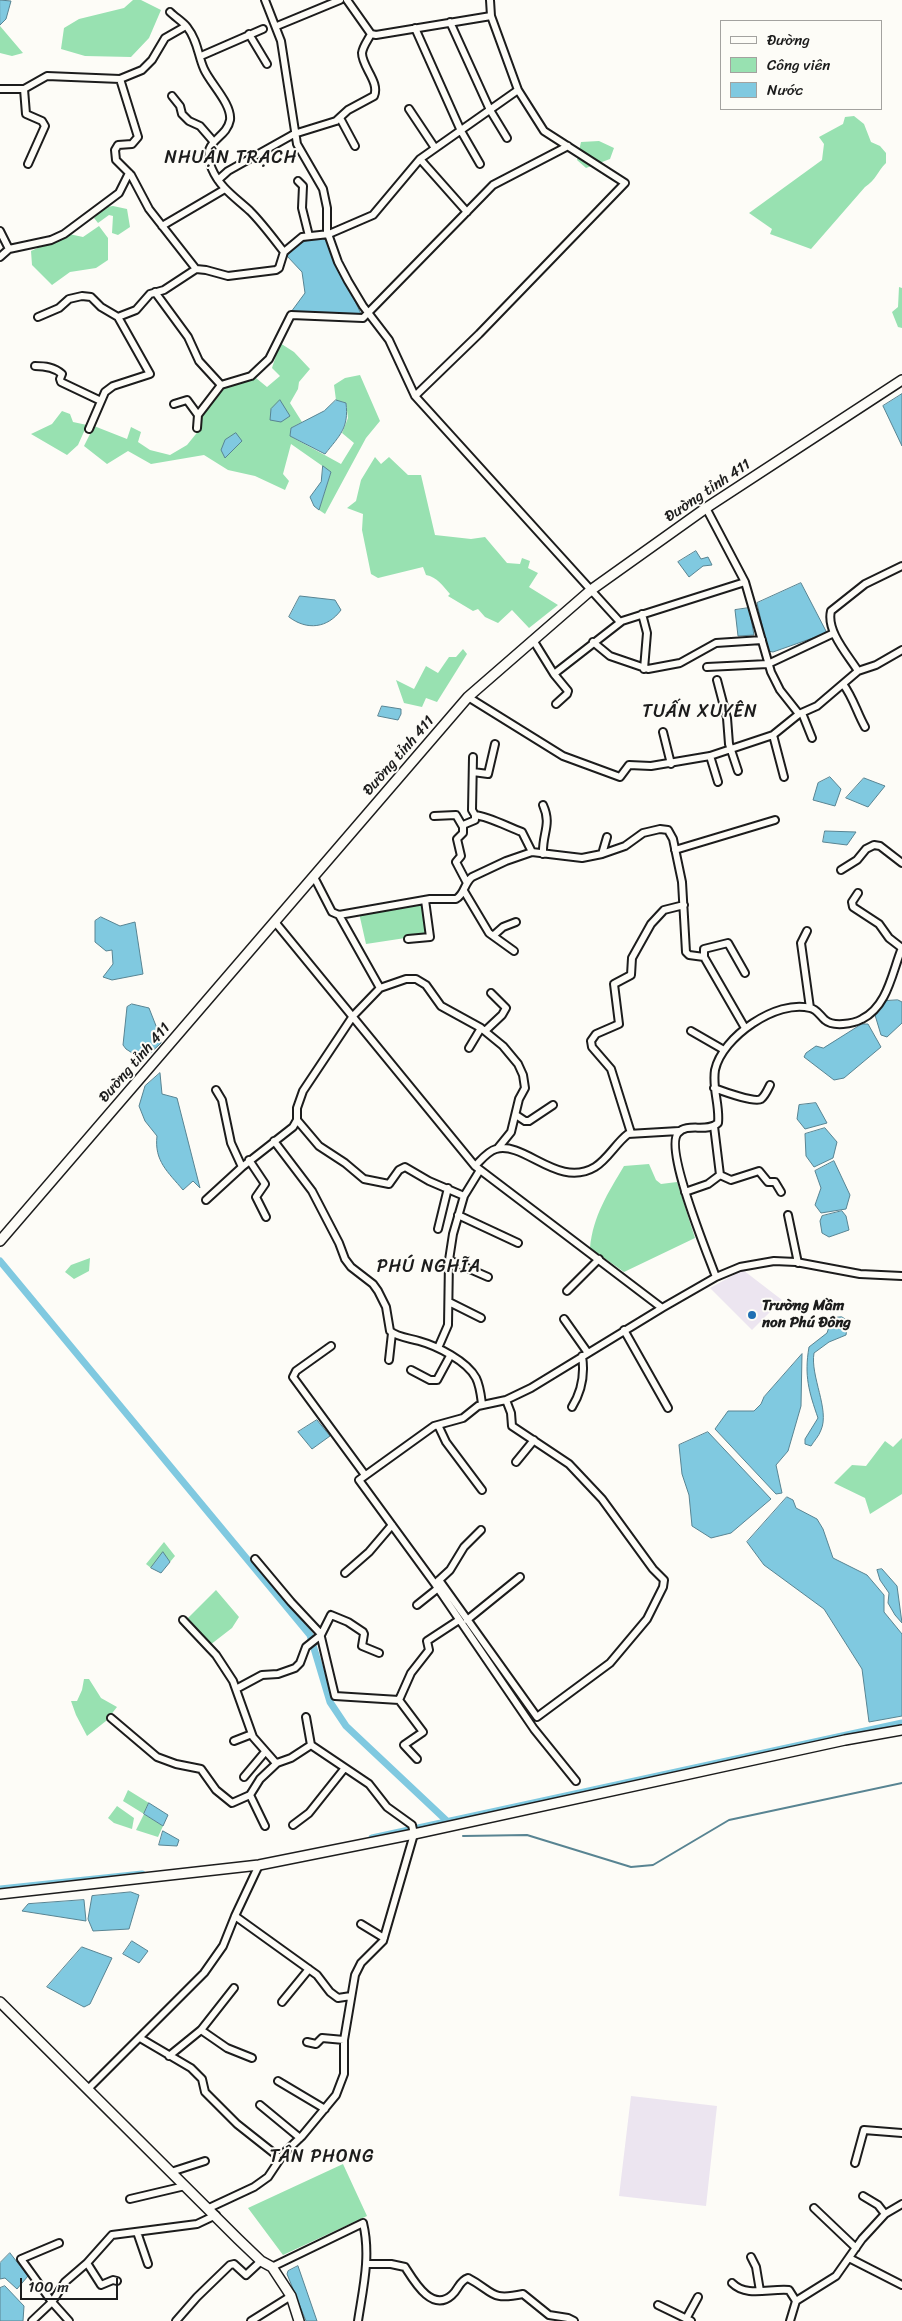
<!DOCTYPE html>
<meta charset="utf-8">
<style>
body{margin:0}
#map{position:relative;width:902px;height:2321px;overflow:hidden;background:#fdfcf7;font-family:Sriracha,sans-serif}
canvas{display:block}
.legend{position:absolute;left:720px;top:20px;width:162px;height:90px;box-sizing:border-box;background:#fdfcf7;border:1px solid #a3a29f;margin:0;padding:6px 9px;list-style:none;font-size:15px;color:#1c1c1c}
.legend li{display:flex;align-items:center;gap:10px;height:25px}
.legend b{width:25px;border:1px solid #a3a29f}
.scale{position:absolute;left:20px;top:2278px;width:98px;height:22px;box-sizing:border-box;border:2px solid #1c1c1c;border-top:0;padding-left:6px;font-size:15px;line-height:18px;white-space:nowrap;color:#1c1c1c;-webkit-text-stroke:4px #fdfcf7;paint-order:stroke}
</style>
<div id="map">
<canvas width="902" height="2321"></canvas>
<ul class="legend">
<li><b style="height:6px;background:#fdfcf7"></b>Đường</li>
<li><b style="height:14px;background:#98e1b1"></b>Công viên</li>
<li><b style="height:14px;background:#80c9e0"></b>Nước</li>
</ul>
<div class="scale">100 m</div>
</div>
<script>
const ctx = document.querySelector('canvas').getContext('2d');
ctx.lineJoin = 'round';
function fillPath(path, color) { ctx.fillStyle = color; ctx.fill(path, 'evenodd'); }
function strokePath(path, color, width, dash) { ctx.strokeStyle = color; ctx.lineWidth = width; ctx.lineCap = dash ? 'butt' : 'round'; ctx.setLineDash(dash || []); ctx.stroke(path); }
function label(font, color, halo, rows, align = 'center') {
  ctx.font = font + ' Sriracha,sans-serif'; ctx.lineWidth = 4; ctx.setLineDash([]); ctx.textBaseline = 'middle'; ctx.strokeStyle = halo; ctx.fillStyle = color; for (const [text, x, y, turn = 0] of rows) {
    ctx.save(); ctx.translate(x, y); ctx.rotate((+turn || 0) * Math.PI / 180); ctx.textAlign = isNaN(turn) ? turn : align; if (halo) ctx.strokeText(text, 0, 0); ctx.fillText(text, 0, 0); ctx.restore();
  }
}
const built = new Path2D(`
 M743 1270 782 1300 752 1330 710 1288Z
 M631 2096 717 2106 706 2206 619 2196Z`);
const green = new Path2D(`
 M133 0H141L161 10 149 38 131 57 85 56 61 49 64 28 79 19 124 8Z
 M0 26 23 53 12 56 0 53Z
 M854 116 864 124 871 142 880 146 886 153V163C877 172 876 180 865 187L811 249 770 234 772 229 749 213 822 160 824 144 819 137 843 124 845 117Z
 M599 141 614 148 610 159 586 168 577 160 581 142Z
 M113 206 127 209 130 227 118 235 112 233 113 216 109 215 98 223 94 218 106 207Z
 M99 226 108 238V260L96 268 70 272 52 285 32 265 31 251 69 234 83 237Z
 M899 287 902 288V328L898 327 892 312 898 307Z
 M280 343 294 352 310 369 299 382 298 389 290 403 302 422 291 428 290 436 341 464 354 443 342 433 348 418 346 403 336 400 334 385 345 378 360 375 380 421 366 438 325 514 319 510 331 472 291 444 283 474 289 481 285 490 255 476 228 470 204 455 151 464 128 451 107 464 84 446 94 426 127 439 131 427 141 432 138 442 150 450 170 455 187 445 200 429 201 415 222 387 256 378 267 387 280 376 272 368Z
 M62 411 70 414 73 422 87 425 78 445 67 455 31 434 52 424Z
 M375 457 381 464 389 457 408 475H421L435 535 471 539 485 537 507 563 520 564 522 558 530 561 528 568 538 573 529 587 558 605 529 628 512 610 498 623 485 617 478 609 473 611 448 596 450 594C443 586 437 577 426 575L423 567 378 578 371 574 362 530 363 514 347 508 356 501 361 480Z
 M463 649 467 654 437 702 426 698 422 707 404 703 396 680 414 689 426 666 438 673 449 657H456Z
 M423 902 425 935 366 944 359 913Z
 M649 1164 656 1180 661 1184 677 1182 695 1238 624 1272 590 1248C593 1216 608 1193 624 1166Z
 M90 1258 89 1271 74 1279 65 1272 71 1265Z
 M902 1438V1494L870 1514 865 1498 834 1483 852 1465 866 1466 885 1441 893 1447Z
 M164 1542 175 1556 170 1562 163 1553 151 1568 146 1564Z
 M216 1590 239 1617 232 1628 210 1645 186 1620Z
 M84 1679H89L101 1698 117 1707 106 1721 87 1736 76 1715 71 1701H77L82 1690Z
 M128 1790 149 1803 144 1814 163 1826 158 1837 136 1830 144 1814 123 1801Z
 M117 1806 134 1818 132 1829 114 1823 108 1818Z
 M343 2164 367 2216 283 2255 248 2208Z`);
const water = new Path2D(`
 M0 0 11 1 6 19 0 25Z
 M321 238 327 240 361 314 291 312 305 293 302 272 287 256C296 244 305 239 321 238Z
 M902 394V446L883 406Z
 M280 400 290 416 281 422 270 420 271 409Z
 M336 400 346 403C349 428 340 435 325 454L290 436 291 428 324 411Z
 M236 433 242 441 225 458 221 450 225 440Z
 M323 466 331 472 319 510 314 506 310 497 321 482Z
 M696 551 701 559 708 557 712 565 703 566 689 577 678 562Z
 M801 583 827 633 773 652 768 651 757 603Z
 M300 596 335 600 341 610C328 628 307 631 289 617Z
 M749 608 754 635 738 636 735 610Z
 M382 706 401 709V714L398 720 378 716Z
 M830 777 841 789 835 806 813 800 818 783Z
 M864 778 885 786 868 807 846 798Z
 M825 831 856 832 847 845 823 842Z
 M101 917 120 926 135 922 143 974 112 980 103 977 113 964 112 950 106 951 95 942V921Z
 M898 1000 902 1002V1023L887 1037 881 1035 875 1015 884 1001Z
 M132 1004 149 1008 160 1036 161 1043 143 1060 126 1049 123 1045 127 1007Z
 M862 1024H868L881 1047 844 1078 834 1080 804 1057 806 1053 816 1046 823 1048Z
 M160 1073 162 1094 177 1098 200 1188 193 1181 183 1190C168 1172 154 1161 157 1136L145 1121 139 1106 145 1086Z
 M816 1103 827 1123 805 1129 797 1119 799 1105Z
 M825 1128 837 1142 833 1158 814 1167 806 1156 805 1134Z
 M834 1161 850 1195 846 1209 821 1213 815 1205 821 1188 815 1171Z
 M842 1211 846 1216 849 1230 829 1237 822 1233 820 1221 822 1216Z
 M842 1317 848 1321 846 1335 829 1342 814 1353C810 1376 830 1410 821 1430 819 1436 814 1441 811 1446L805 1444V1439L818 1418C809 1392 804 1376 809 1347L827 1333 832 1318Z
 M802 1354 801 1406 788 1451 776 1465 782 1493 776 1494 715 1429 728 1411H754L761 1404 764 1397Z
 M317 1420 330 1436 312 1449 298 1432Z
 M708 1432 771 1499 731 1533 711 1538 692 1526 689 1495 682 1474 679 1445Z
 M787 1497 793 1500 796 1508 817 1519 823 1529 833 1558 867 1575 884 1595V1612L902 1634V1716L869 1722 862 1669 824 1609 764 1565 747 1542Z
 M163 1552 170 1562 161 1573 151 1568Z
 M882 1569 897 1586 902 1623 895 1615 888 1603 889 1593 880 1580 877 1570Z
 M149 1803 168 1815 163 1826 144 1814Z
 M163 1831 179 1840 177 1846 159 1845Z
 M131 1892 139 1895 129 1929 93 1931 88 1919 92 1896Z
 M84 1900 86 1921 22 1911 28 1904Z
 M132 1941 148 1951 139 1963 123 1954Z
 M82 1947 112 1958 90 2004 84 2007 47 1987Z
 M10 2253 28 2276 17 2289 5 2278 0 2279V2263Z
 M298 2266 317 2321H306L287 2274 288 2271Z
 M5 2286 24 2306 23 2321H0V2288Z`);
const stream = new Path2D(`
 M463 1836 527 1835 631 1867 653 1865 729 1820 902 1783`);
const canal = new Path2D(`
 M0 1261 310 1635 330 1702 346 1726 448 1822
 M372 1838 902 1723
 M0 1889 142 1874`);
const street = new Path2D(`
 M265 0 281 41 297 144 323 189 327 208V231L338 262 348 281 363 306 389 340 415 396 620 622
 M347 0 371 34 376 35 491 16
 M170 12C175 17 183 22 187 27 198 41 198 56 204 69 210 83 232 104 230 120 226 141 199 139 212 169 220 188 236 198 250 211 262 223 273 238 284 252
 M450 22 490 110 507 138
 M277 26 340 0
 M415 28 461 131 480 164
 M249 34 267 64
 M201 56 263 29
 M120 79 138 137 132 144 118 145 115 150 116 160 131 175 149 209 196 269
 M0 89H24L47 76 120 79 142 70 152 60 165 38 186 26
 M24 89 26 114 42 121 45 126 28 164
 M172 96 180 106 182 114 189 121 200 126 213 141
 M409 109 435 148
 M340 118 355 146
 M420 159 467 212
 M218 180 228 171 294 134 336 121 348 110 374 96C380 82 362 67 362 53 363 46 368 40 371 34
 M298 181 303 186 302 208 309 236
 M162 226 225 189
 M0 231 9 249
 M0 257 9 249 51 240 64 234 119 193 129 173
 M155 292 188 337 199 361 221 385
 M38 317 59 308 69 299 82 296 91 297 101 307 118 317
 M35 366C45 366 54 367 62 374L60 379 61 382 101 401
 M415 396 479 334 625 183 544 131 518 90 491 16 490 0
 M174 404 187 400 198 415
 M197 428 198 415 221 385 251 376 269 359 291 315 363 318 493 185 568 146
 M89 429 105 392 113 386 150 374 118 317 136 310 150 294 164 290 196 269 206 270 228 276 276 270 279 268 284 252 302 237 329 234 373 215 420 159 518 90
 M642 614 647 633 644 669
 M533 640 554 674 568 691 567 694 556 704
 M593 642 610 656 648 669 680 663 716 643 762 640
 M707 667 768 664 834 633
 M858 671C848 655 826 631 831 611L865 584 902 566
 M554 674 622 621 745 582
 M717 680 727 718 729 744 738 771
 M843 684C853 697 857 713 865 727
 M468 697 563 756 620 777 629 765 651 766 710 756 773 735 799 714 780 690 771 672 745 582 706 508
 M802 713 812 738
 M799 714 817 706 858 671 876 665 902 650
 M663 732 671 764
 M773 735 784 777
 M710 756 718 782
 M473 757 472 810 475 815
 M473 772 488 774 495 744
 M434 816 456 815 463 827
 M675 850 775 820
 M543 854C542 833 552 825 543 805
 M602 854 607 837
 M841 870 857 860 866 849 874 845 880 846 902 863
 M314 877 332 912 339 915 430 899H456C465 894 464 883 472 877L506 861 532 852 582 858 602 854 625 846 643 833 660 829 668 830 673 839 682 882 686 952 689 955 704 957
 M467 883 456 862 461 856 457 839 463 833V825L475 820V815C490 817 508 827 522 832L532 852
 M464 891 489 933 514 951
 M858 893 852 902 853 907 879 924 889 938 902 948
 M339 915 380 988
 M275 922 475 1166 662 1308
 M807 931 801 943 810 1008
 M494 935 503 927 516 922
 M408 939 430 937 425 900
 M745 1028 704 957V949L728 943 745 973
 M485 1031 502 1015 506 1008 491 993
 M691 1031 724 1050
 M469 1048 481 1028
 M714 1088C722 1091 755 1103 761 1099 765 1096 768 1089 770 1085
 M216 1090 222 1100 231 1143 242 1167
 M516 1115 525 1121H529L553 1105
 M297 1120 319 1146 345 1163 364 1179 389 1184 399 1170 405 1167 429 1181 464 1196
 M631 1133 611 1069 592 1047 591 1041 596 1034 619 1024 614 984 631 975 632 958 651 924 664 910 684 905
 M274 1141 312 1191 339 1243 345 1259 351 1267 373 1284 378 1291 386 1307 390 1331C397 1337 409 1338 419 1341 437 1346 467 1361 476 1378 480 1386 481 1396 482 1404
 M249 1160 265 1184 256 1197 266 1217
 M475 1166C481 1160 488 1151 496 1149 525 1141 558 1189 595 1167 608 1159 616 1143 628 1134L679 1131
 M720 1175 731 1180 759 1171 768 1182H775L781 1192
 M685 1192 708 1184 720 1175 714 1126
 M206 1200 242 1167 293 1127 297 1120V1108L303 1091 353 1016 380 988 406 979H416L426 985 441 1006 481 1028 503 1046 518 1064 523 1075 525 1088 519 1099 511 1132 498 1148
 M458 1215 518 1243
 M788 1215 798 1263
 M438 1229 448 1188
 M449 1260 488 1277
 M716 1277C708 1255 664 1149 678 1133 687 1122 707 1133 718 1123 720 1105 712 1089 715 1070 722 1037 777 999 810 1008 817 1009 820 1016 825 1020 833 1027 853 1024 862 1019 888 1006 892 972 902 948
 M567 1291 599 1259
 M449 1302 481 1318
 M564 1319 588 1353
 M624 1330 668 1408
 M331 1346 296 1371 293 1377 365 1475
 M438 1348 448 1325 449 1260 453 1234 464 1196 480 1170
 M389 1360 392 1333
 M411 1370 430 1380H437L450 1356
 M572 1407C582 1391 585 1375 582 1356
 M438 1425 446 1442 482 1490
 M516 1462 534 1440
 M255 1559 291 1602 320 1633 335 1696 399 1700 423 1732 404 1745 417 1759
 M345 1573 369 1552 392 1525
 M439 1580 537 1717 610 1663 647 1619 663 1587 664 1580 653 1569 602 1499 569 1464 512 1426 511 1413 506 1400
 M436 1583 450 1570 464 1547 481 1530
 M417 1605 437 1589
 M183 1620 216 1655 233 1681 253 1737 275 1762 277 1763 291 1758 311 1745 369 1784 387 1807 412 1825 414 1834 383 1941 361 1963 355 1975 344 2040V2074L336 2095 302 2136 284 2153 268 2177 254 2187 209 2208
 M467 1620 520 1577
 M236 1689 262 1675 278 1674 295 1668 300 1663 306 1647 321 1635 331 1615 348 1622 363 1632 364 1634 362 1646 379 1653
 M399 1700 411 1673 429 1650 427 1641 459 1620
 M306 1717 311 1745
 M111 1718 157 1757 176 1764 201 1769 216 1790 232 1803 250 1795
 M234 1741 252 1734
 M244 1777 265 1752
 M576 1781 534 1729 435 1584 359 1480 434 1426 463 1418 478 1406 506 1400 531 1388 662 1308 716 1277 740 1267 774 1261 796 1262 860 1274 902 1276
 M293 1825 309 1813 344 1769
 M265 1826 250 1795 260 1779 277 1763
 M235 1916 317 1975 330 1992 338 1998 351 1996
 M361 1924 384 1938
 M282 2002 309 1969
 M201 2030 227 2048 252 2058
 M140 2038 191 2068 202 2079 205 2092 237 2124 280 2158
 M307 2042 316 2044 322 2038 344 2040
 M169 2056 201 2030 234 1988
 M278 2081 325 2109
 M88 2089 204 1973 223 1946 235 1916 259 1865
 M260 2105 300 2138
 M855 2163 864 2130 902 2133
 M171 2172 205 2161
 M863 2196 878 2205 885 2214
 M130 2199 185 2186
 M814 2208 856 2248
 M137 2232 148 2264
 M59 2243 21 2259 52 2302 69 2321
 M751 2257 756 2267 760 2291
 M849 2258 902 2285
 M87 2263 101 2285 113 2280 117 2281
 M367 2264H391L405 2267C414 2281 432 2313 452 2295 459 2289 459 2281 468 2278 495 2292 489 2301 523 2294L549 2315 568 2318 574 2321
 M272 2267 363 2223C371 2256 363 2288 358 2321
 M732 2283C747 2298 770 2288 789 2290L796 2301
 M658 2305 691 2321
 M686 2319 698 2297
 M32 2321 52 2302 65 2282 87 2263 112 2235 197 2224 216 2215
 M176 2321 197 2297 230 2265 234 2264 246 2275 261 2261
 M251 2321 291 2296
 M790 2321 796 2301 836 2276 862 2239 885 2214 902 2204`);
const secondary = new Path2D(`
 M0 1241 468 697 591 590 706 508 902 380
 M0 1894 259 1865 414 1834 845 1740 902 1730
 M0 2002 238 2239 261 2261 272 2267 291 2296 299 2321`);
const markers = [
 [752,1315,5,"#1f6fb2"]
];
const streetNames = [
 ["Đường tỉnh 411",708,491,-34],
 ["Đường tỉnh 411",399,756,-49],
 ["Đường tỉnh 411",135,1063,-49]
];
const poiNames = [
 ["Trường Mầm",762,1306],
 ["non Phú Đông",762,1323]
];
const quarterNames = [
 ["NHUẬN TRẠCH",231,158],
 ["TUẤN XUYÊN",700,712],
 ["PHÚ NGHĨA",429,1267],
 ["TÂN PHONG",322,2157]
];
fillPath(built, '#ece5f0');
fillPath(green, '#98e1b1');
fillPath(water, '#80c9e0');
strokePath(water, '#588492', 1);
strokePath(stream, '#588492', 2);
strokePath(canal, '#80c9e0', 7);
strokePath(street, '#1c1c1c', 10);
strokePath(secondary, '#1c1c1c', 12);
strokePath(street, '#fdfcf7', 6);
strokePath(secondary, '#fdfcf7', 9);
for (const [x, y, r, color] of markers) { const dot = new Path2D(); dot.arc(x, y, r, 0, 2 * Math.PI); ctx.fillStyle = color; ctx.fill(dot); strokePath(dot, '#fdfcf7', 2); }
label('15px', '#1c1c1c', '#fdfcf7', streetNames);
label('bold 15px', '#1c1c1c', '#fdfcf7', poiNames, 'left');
ctx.letterSpacing = '1px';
label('18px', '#1c1c1c', '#fdfcf7', quarterNames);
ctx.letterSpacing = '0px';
</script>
